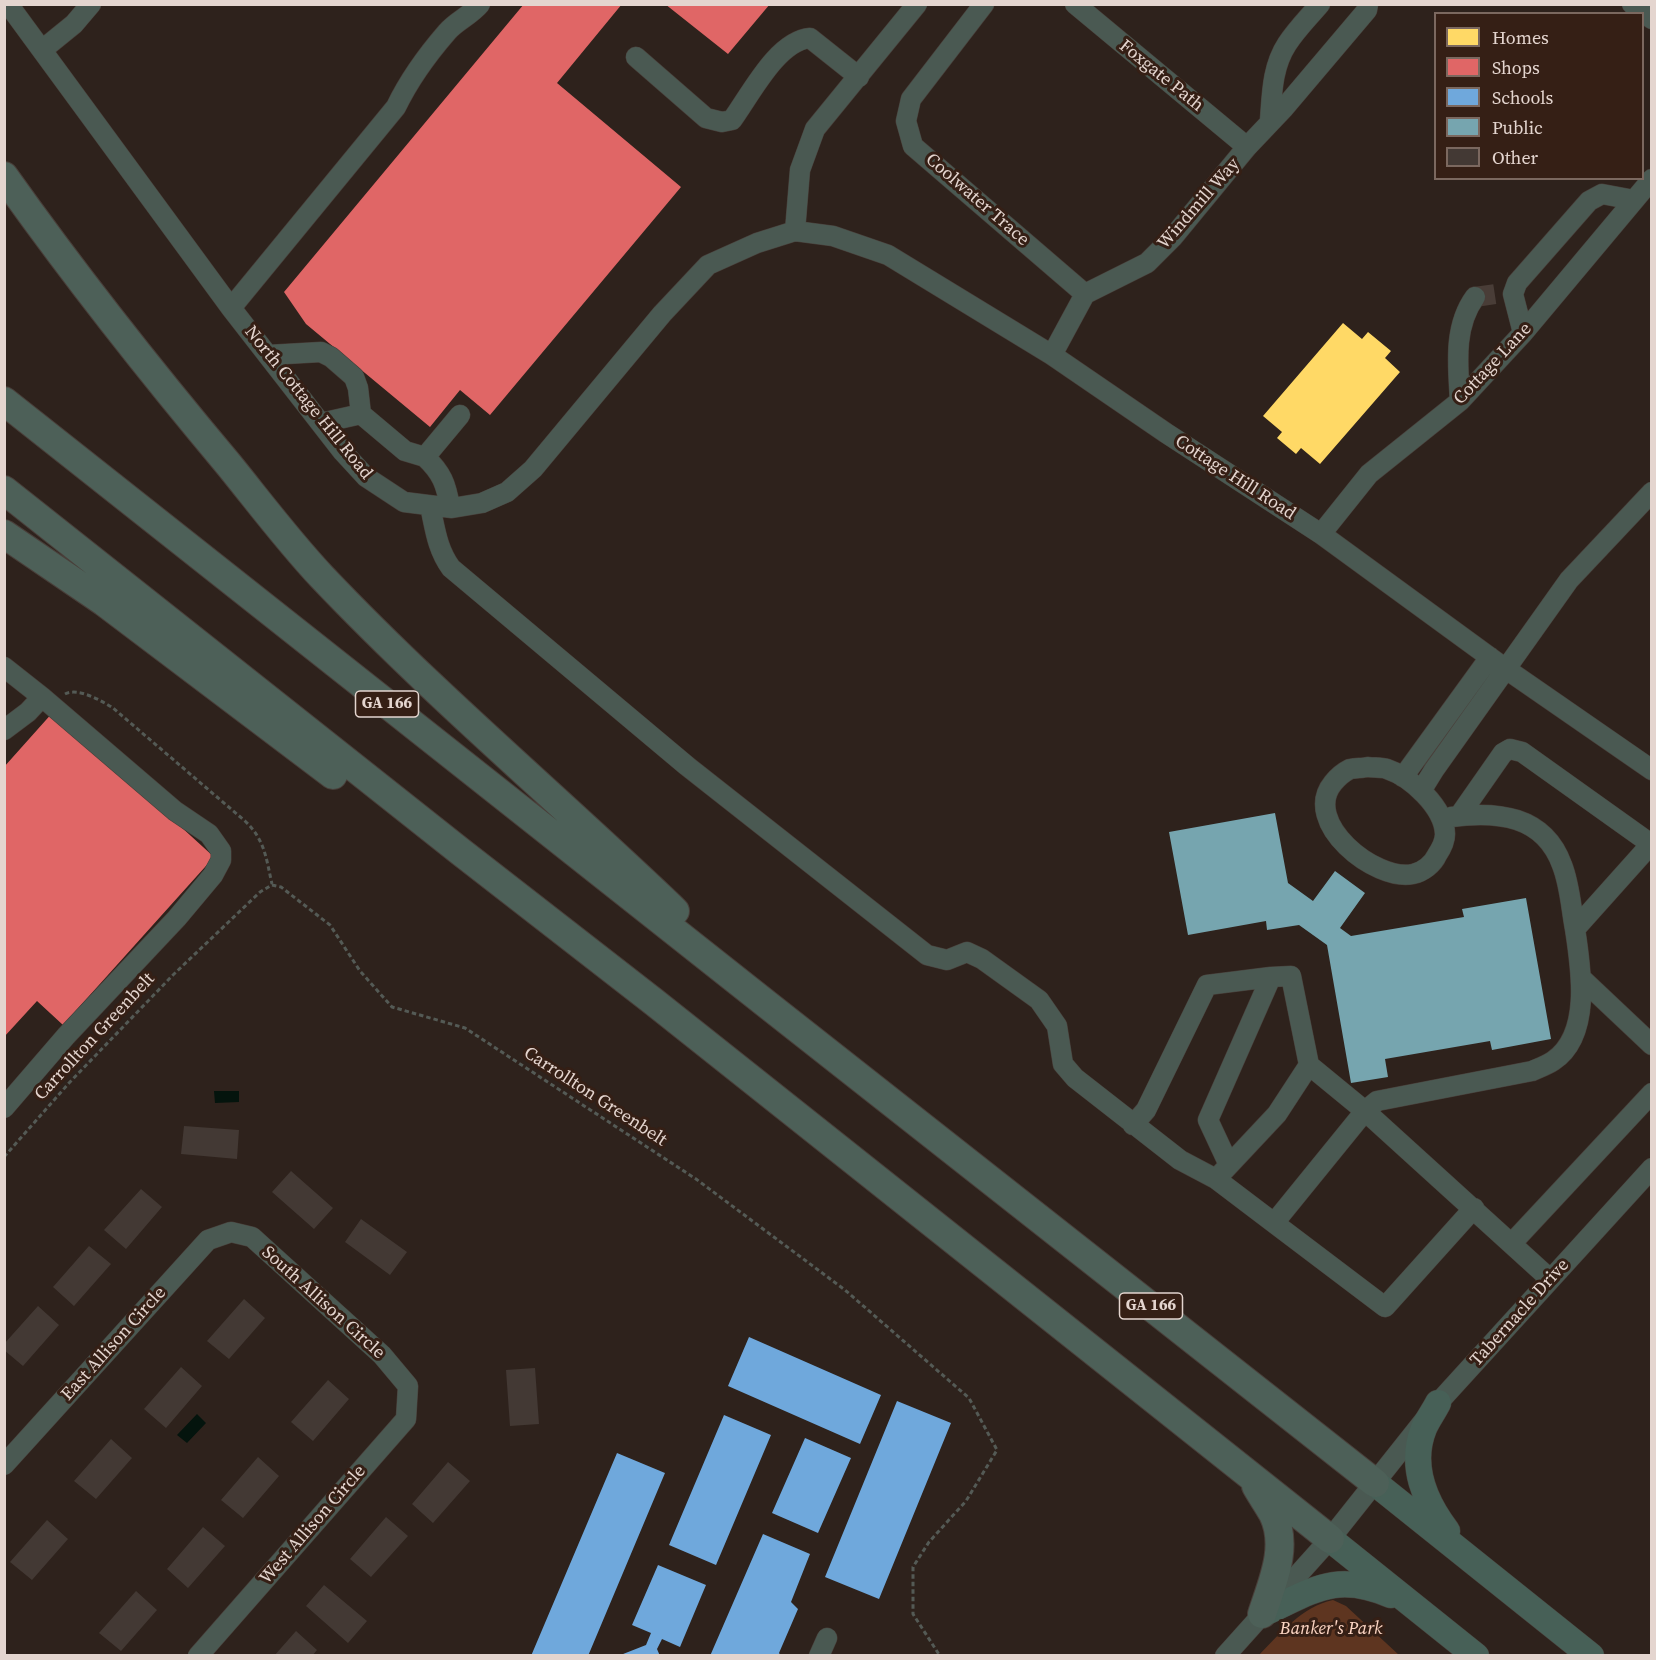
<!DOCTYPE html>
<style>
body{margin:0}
#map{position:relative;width:1656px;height:1660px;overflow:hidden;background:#2e221c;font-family:"Source Serif 4",serif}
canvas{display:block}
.frame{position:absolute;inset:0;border:6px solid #e4d5cf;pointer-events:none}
.legend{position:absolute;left:1434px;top:12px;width:210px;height:168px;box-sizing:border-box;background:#351f15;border:2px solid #7b685f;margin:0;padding:8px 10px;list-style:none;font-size:18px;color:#e4d5cf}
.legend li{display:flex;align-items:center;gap:12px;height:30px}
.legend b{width:30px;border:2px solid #7b685f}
</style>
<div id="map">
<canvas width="1656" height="1660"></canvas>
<div class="frame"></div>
<ul class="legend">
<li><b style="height:16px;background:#ffd966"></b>Homes</li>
<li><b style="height:16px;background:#e06666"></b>Shops</li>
<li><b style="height:16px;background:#6fa8dc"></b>Schools</li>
<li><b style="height:16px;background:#76a5af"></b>Public</li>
<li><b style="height:16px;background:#433934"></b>Other</li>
</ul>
</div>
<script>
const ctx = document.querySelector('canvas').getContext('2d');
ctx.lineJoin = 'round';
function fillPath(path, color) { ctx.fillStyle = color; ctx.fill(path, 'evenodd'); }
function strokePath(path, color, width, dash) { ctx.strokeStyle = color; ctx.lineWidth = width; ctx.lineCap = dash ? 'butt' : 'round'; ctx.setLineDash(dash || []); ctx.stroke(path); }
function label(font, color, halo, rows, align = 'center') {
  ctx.font = font + ' "Source Serif 4",serif'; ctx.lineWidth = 6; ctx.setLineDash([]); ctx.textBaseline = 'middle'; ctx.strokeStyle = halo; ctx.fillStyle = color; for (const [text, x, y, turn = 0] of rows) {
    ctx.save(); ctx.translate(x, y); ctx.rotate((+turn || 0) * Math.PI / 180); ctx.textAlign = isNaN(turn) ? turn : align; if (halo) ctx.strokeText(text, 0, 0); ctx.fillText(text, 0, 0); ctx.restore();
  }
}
const green = new Path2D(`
 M1333 1600 1346 1606 1399 1655H1259C1281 1633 1301 1607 1333 1600Z`);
const water = new Path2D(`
 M214 1091H239V1102L215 1103Z
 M197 1414 206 1423 187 1443 177 1435Z`);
const homes = new Path2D(`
 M1343 323 1362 339 1368 332 1391 351 1385 358 1400 372 1320 464 1301 448 1296 454 1277 438 1282 432 1263 416Z`);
const shops = new Path2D(`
 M524 4H622L557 83 681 187 490 415 460 390 430 427 306 324 284 292Z
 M665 4H770L728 54Z
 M54 711 214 857 63 1025 37 1001 4 1037V767Z`);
const schools = new Path2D(`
 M749 1337 881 1395 860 1444 728 1386Z
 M897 1401 951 1423 879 1599 825 1577Z
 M724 1415 771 1435 716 1565 669 1545Z
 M805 1438 851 1458 818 1533 772 1513Z
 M617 1453 665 1473 588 1656H531Z
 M763 1534 810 1554 791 1602 798 1609 779 1653 781 1656H710Z
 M658 1565 706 1585 680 1647 662 1639 657 1649 660 1656H618L646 1645 651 1633 632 1625Z`);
const public = new Path2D(`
 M1275 813 1288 883 1313 901 1335 871 1365 893 1340 928 1351 936 1464 917 1462 909 1526 898 1551 1039 1492 1050 1490 1041 1385 1059 1388 1077 1351 1083 1327 945 1299 925 1267 930 1266 921 1188 935 1169 832Z`);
const building = new Path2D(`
 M184 1126 239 1130 237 1159 181 1154Z
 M291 1171 333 1208 314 1229 272 1192Z
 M141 1189 162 1207 126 1249 104 1230Z
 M361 1219 407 1252 390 1275 345 1242Z
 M89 1246 111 1264 74 1306 53 1287Z
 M244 1299 265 1318 229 1359 207 1341Z
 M38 1306 59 1325 23 1366 4 1350V1344Z
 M181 1367 202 1386 166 1428 144 1409Z
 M535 1368 539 1424 510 1426 506 1370Z
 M328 1380 349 1399 313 1441 291 1422Z
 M111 1439 132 1458 96 1499 74 1481Z
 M258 1457 279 1476 243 1518 221 1500Z
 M448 1462 470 1481 433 1523 412 1504Z
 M386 1517 408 1536 371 1577 350 1559Z
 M47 1520 68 1539 32 1580 10 1562Z
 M203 1527 225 1546 188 1588 167 1569Z
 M324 1585 367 1621 348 1643 306 1606Z
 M136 1591 157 1610 121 1651 99 1633Z
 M296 1631 317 1650 312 1656H274Z`);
const minorTunnel = new Path2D(`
 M1475 297 1495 294`);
const path = new Path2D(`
 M65 694C78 687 102 701 113 708L245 821C265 840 266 858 272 884
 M4 1157 69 1083 173 975 260 892 272 885 281 887 330 925 360 971 392 1007 465 1028 696 1179 845 1290 969 1398 997 1450 966 1501 929 1542 913 1567V1614L940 1656`);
const minor = new Path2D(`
 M8 4 231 308 343 452 366 477 404 502 452 508 482 503 507 492 533 469 662 314 708 265 757 243 795 231 833 236 888 255 1052 355 1166 433 1321 534 1506 669 1652 770
 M984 4 911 99 906 121 913 146 1085 294
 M1075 4 1247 147
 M1632 4 1652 19
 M42 50 74 24 91 4
 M636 57 706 118 722 122 732 120C751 94 777 41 810 38L859 77
 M1270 120C1272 94 1272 67 1287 44 1296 30 1309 17 1320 4
 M795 231 800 170 815 129 917 4
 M231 308 396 107C409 80 427 55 447 32 456 21 470 16 480 4
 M1523 333 1513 294 1517 283 1589 201 1602 194 1634 200
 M268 355 321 352 331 357 354 377 358 388 361 414
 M1052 355 1085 294 1147 263 1173 237 1247 147 1284 108 1367 10 1368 4
 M1460 401C1458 366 1453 327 1475 297
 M321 423 361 414 405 451 425 457
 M430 506C435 528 437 549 451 568L687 766 927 955 947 960 967 952 982 959 1039 1000 1057 1026 1063 1064 1075 1078 1180 1160 1216 1179 1277 1114 1309 1065
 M450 507C446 484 442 473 425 457L460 415
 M1321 534 1369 474 1460 401 1523 333 1652 179
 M4 667 42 697 28 712 4 730
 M1368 767C1374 768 1381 767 1387 769 1411 777 1444 807 1445 834 1445 841 1441 849 1437 855 1433 864 1423 872 1413 874 1375 882 1301 822 1333 783 1337 778 1344 772 1350 769 1356 768 1363 768 1368 767Z
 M1403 777 1490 657
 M1421 791 1434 770 1569 580 1652 492
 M1459 816 1503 753 1510 749 1522 752 1651 844
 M1451 817C1497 811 1544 815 1562 865 1570 885 1571 908 1575 929
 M1271 977 1291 976 1309 1065 1365 1111 1550 1279
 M1581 978 1652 1045
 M4 1108 66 1036 177 918 213 875 221 860V851L209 834 175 811 42 697
 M1133 1125 1146 1110 1207 985 1271 977 1208 1120 1229 1165
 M1216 1179 1274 1223
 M1474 1208 1385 1307 1274 1223 1365 1111 1377 1101 1532 1071C1539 1068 1547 1065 1553 1061 1592 1035 1581 968 1575 929L1652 843
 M1512 1243 1652 1093
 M4 1465 208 1240 231 1232 252 1237 382 1355 408 1386 406 1419 198 1656
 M819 1656 827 1638
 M1225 1656 1330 1539 1438 1403 1652 1168`);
const major = new Path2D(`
 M1438 1403C1434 1411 1428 1419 1424 1428 1409 1465 1425 1502 1447 1531
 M1375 1483 1591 1656
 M1330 1539 1476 1656
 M1262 1614C1313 1591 1335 1571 1391 1595`);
const highway = new Path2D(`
 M4 176C75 276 151 372 229 465 259 502 289 542 322 577 433 694 558 799 675 911
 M4 401 769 1006 1375 1483
 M4 490 461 852 654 1002 1330 1539
 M4 534 104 602 333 775
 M1256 1486C1261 1495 1268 1505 1273 1514 1289 1547 1272 1583 1262 1614`);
const shields = [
 [387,704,63],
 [1151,1306,63]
];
const shieldNames = [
 ["GA 166",387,704],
 ["GA 166",1151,1306]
];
const streetNames = [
 ["Foxgate Path",1161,76,39],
 ["Coolwater Trace",977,200,41],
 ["Windmill Way",1199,204,-49],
 ["Cottage Lane",1493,364,-47],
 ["North Cottage Hill Road",308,403,51],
 ["Cottage Hill Road",1235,478,33],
 ["Carrollton Greenbelt",95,1037,-47],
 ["Carrollton Greenbelt",595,1097,33],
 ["South Allison Circle",323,1303,42],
 ["Tabernacle Drive",1520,1313,-48],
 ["East Allison Circle",114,1344,-48],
 ["West Allison Circle",313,1525,-49]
];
const parkNames = [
 ["Banker's Park",1331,1629]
];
fillPath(green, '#5e3520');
fillPath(water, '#04140d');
fillPath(homes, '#ffd966');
fillPath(shops, '#e06666');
fillPath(schools, '#6fa8dc');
fillPath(public, '#76a5af');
fillPath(building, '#433934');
strokePath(minorTunnel, '#493d37', 20, [20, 10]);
strokePath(minor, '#493f3a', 21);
strokePath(major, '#493f3a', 27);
strokePath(highway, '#493f3a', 30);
strokePath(path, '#545a55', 3, [4.5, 3]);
strokePath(minor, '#4a5952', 20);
strokePath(major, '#476057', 26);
strokePath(highway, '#4d6058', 28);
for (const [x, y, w] of shields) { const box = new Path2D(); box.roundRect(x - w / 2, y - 13, w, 26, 4.5); ctx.fillStyle = '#351f15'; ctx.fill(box); strokePath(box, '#e4d5cf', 1.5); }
label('bold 16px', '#e4d5cf', null, shieldNames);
label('18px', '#e4d5cf', '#351f15', streetNames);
label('italic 18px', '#fdd6c4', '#351f15', parkNames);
</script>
